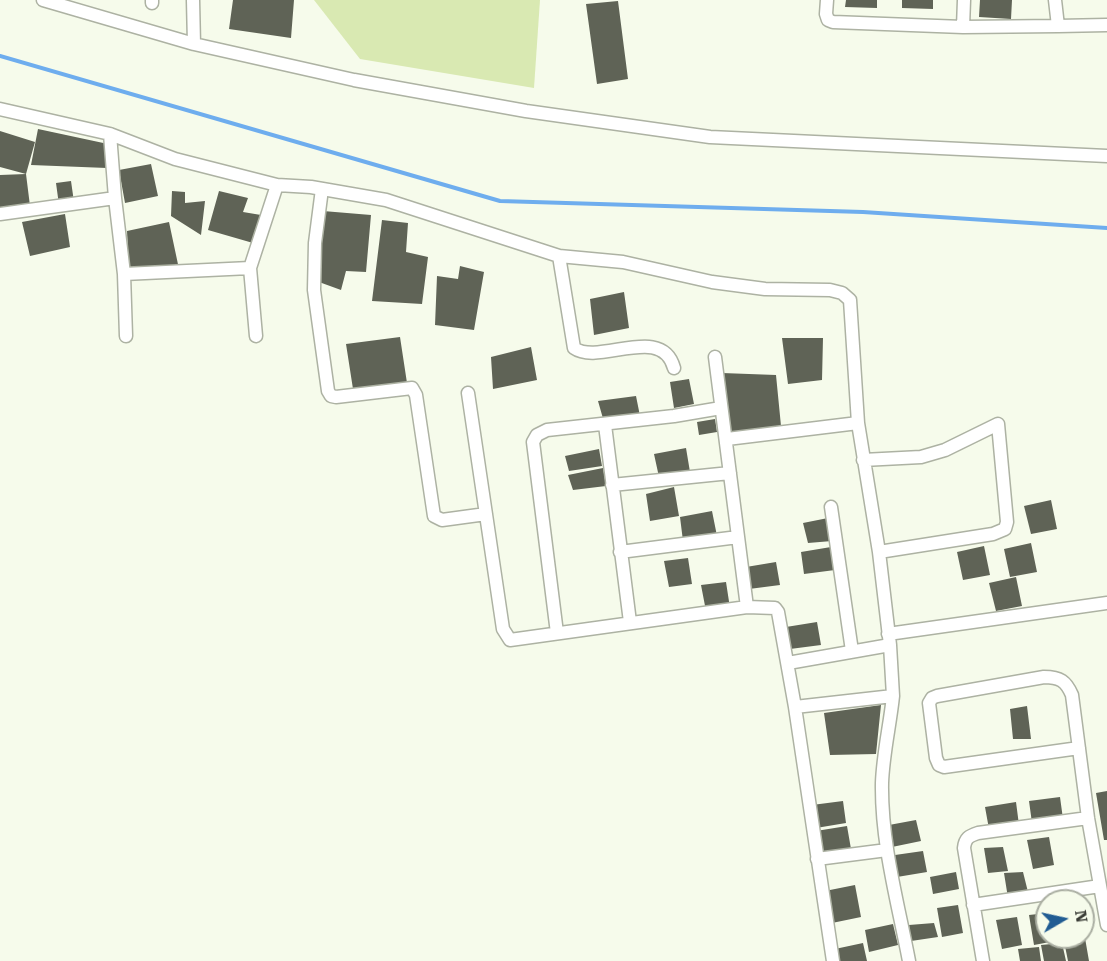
<!DOCTYPE html>
<style>
body{margin:0}
#map{position:relative;width:1107px;height:961px;overflow:hidden;background:#f6fbeb;font-family:"Roboto Serif",serif}
canvas{display:block}
.north{position:absolute;left:1035px;top:889px;width:60px;height:60px;box-sizing:border-box;background:#f6fbeb;border:2px solid #aaaea2;border-radius:50%;rotate:81deg;font-size:16px;font-weight:700;line-height:24px;text-align:center;color:#393b35}
.north::after{content:'';display:block;margin:auto;width:21px;height:27px;background:#215c93;clip-path:polygon(50% 0,100% 100%,50% 72%,0 100%)}
</style>
<div id="map">
<canvas width="1107" height="961"></canvas>
<div class="north">N</div>
</div>
<script>
const ctx = document.querySelector('canvas').getContext('2d');
ctx.lineJoin = 'round';
function fillPath(path, color) { ctx.fillStyle = color; ctx.fill(path, 'evenodd'); }
function strokePath(path, color, width, dash) { ctx.strokeStyle = color; ctx.lineWidth = width; ctx.lineCap = dash ? 'butt' : 'round'; ctx.setLineDash(dash || []); ctx.stroke(path); }
const green = new Path2D(`
 M314 0H540L534 88 360 59Z`);
const stream = new Path2D(`
 M0 56 500 201 863 212 1107 228`);
const building = new Path2D(`
 M233 0H294L291 38 229 29Z
 M846 0H877V8L845 7Z
 M902 0H933V9L902 8Z
 M980 0H1012L1011 19 979 17Z
 M618 1 628 79 597 84 586 4Z
 M38 129 108 144 107 168 31 165Z
 M0 131 35 142 26 174 30 206 0 210V175L26 174 0 167Z
 M151 164 158 196 125 203 119 170Z
 M71 181 74 202 59 205 56 183Z
 M172 191 185 192V203L205 201 201 235 171 216Z
 M219 191 248 198 243 212 261 215 253 243 208 230Z
 M323 211 371 215 366 272 346 271 341 290 319 282Z
 M65 214 70 247 30 256 22 222Z
 M382 220 408 223 406 252 428 257 422 304 372 301Z
 M169 222 179 269 129 271 127 231Z
 M460 266 484 272 474 330 435 325 437 276 458 279Z
 M624 292 629 328 594 335 590 299Z
 M400 337 407 383 353 389 346 344Z
 M782 338H823L822 380 788 384Z
 M531 347 537 380 493 389 491 357Z
 M722 373 776 375 781 426 728 434Z
 M689 379 694 404 674 408 670 382Z
 M636 396 640 416 604 422 598 401Z
 M715 419 717 432 699 435 697 422Z
 M686 448 690 472 659 477 654 454Z
 M599 449 602 466 569 471 565 456Z
 M603 468 606 486 573 490 568 475Z
 M674 487 679 516 650 521 646 494Z
 M1051 500 1057 529 1031 534 1024 506Z
 M712 511 717 536 683 541 680 517Z
 M828 518 832 541 808 543 803 523Z
 M1031 543 1037 572 1010 577 1004 549Z
 M984 546 990 575 963 580 957 552Z
 M831 547 835 570 804 574 801 552Z
 M688 558 692 584 669 587 664 561Z
 M776 562 780 585 749 589 746 567Z
 M1016 577 1022 606 996 611 989 583Z
 M726 582 730 608 706 611 701 585Z
 M817 622 821 645 790 649 786 627Z
 M881 705 876 754 830 755 824 713Z
 M1027 706 1031 739H1013L1010 709Z
 M1107 791V840H1104L1096 793Z
 M1060 797 1063 819 1032 823 1029 801Z
 M843 801 846 823 816 828 812 805Z
 M1016 802 1019 825 989 829 985 807Z
 M916 820 921 841 892 847 889 825Z
 M847 826 851 849 820 853 816 831Z
 M1049 837 1054 865 1033 869 1027 840Z
 M1003 847 1008 871 988 873 984 848Z
 M923 851 927 872 897 877 895 855Z
 M956 872 959 889 933 894 930 877Z
 M1023 872 1029 896 1008 898 1004 873Z
 M855 885 861 917 832 923 825 891Z
 M958 905 963 933 942 937 937 908Z
 M1047 913V937H1054L1055 941 1034 945 1029 915Z
 M1017 917 1022 945 1002 949 996 920Z
 M934 923 938 937 911 941 909 925Z
 M893 924 898 945 869 952 865 930Z
 M1085 938 1089 961H1068L1064 941Z
 M863 943 867 961H837L835 949Z
 M1062 943 1066 961H1044L1041 945Z
 M1039 947 1041 961H1020L1018 949Z`);
const minor = new Path2D(`
 M43 0 194 44 354 80 526 111 710 137 1107 156
 M193 0 194 44
 M827 0 826 14 828 20 833 22 963 27 1058 26
 M1055 0 1058 26 1107 25
 M152 3V0
 M963 27 964 0
 M0 109 110 134 175 159 277 185 311 187 386 200 559 256 623 262 712 282 765 289 830 290 842 293 850 300 858 423 879 552 890 645 893 696 795 707
 M322 189 315 243 314 290 328 391 331 396 336 397 412 388 416 395 434 516 442 520 486 514
 M115 198 124 274 126 336
 M0 214 115 198 110 134
 M559 256 574 348C599 366 662 323 674 368
 M124 274 250 268
 M256 336 250 268 277 185
 M715 357 747 607
 M468 393 503 629 510 640 747 607 775 608 778 612 795 707 833 961
 M605 425 630 622
 M727 439 858 423
 M863 460 921 457 945 450 998 424 1007 522 1005 529 993 534 879 552
 M612 485 730 473
 M831 507 852 651
 M620 552 738 537
 M557 633 533 442 537 435 547 430 674 416 721 408
 M888 634 1107 603
 M788 663 890 645
 M893 696C890 725 883 754 882 783 881 843 898 903 909 961
 M1079 748 944 767 939 765 936 758 929 703 932 698 937 696 1044 677C1060 677 1066 681 1072 695L1088 818 1107 925
 M817 859 887 850
 M973 905 1100 886
 M983 961 964 848C965 838 969 836 978 833L1088 818`);
fillPath(green, '#d9e9b2');
strokePath(stream, '#6eadee', 4);
fillPath(building, '#5f6356');
strokePath(minor, '#adb2a3', 15);
strokePath(minor, '#fff', 12);
</script>
